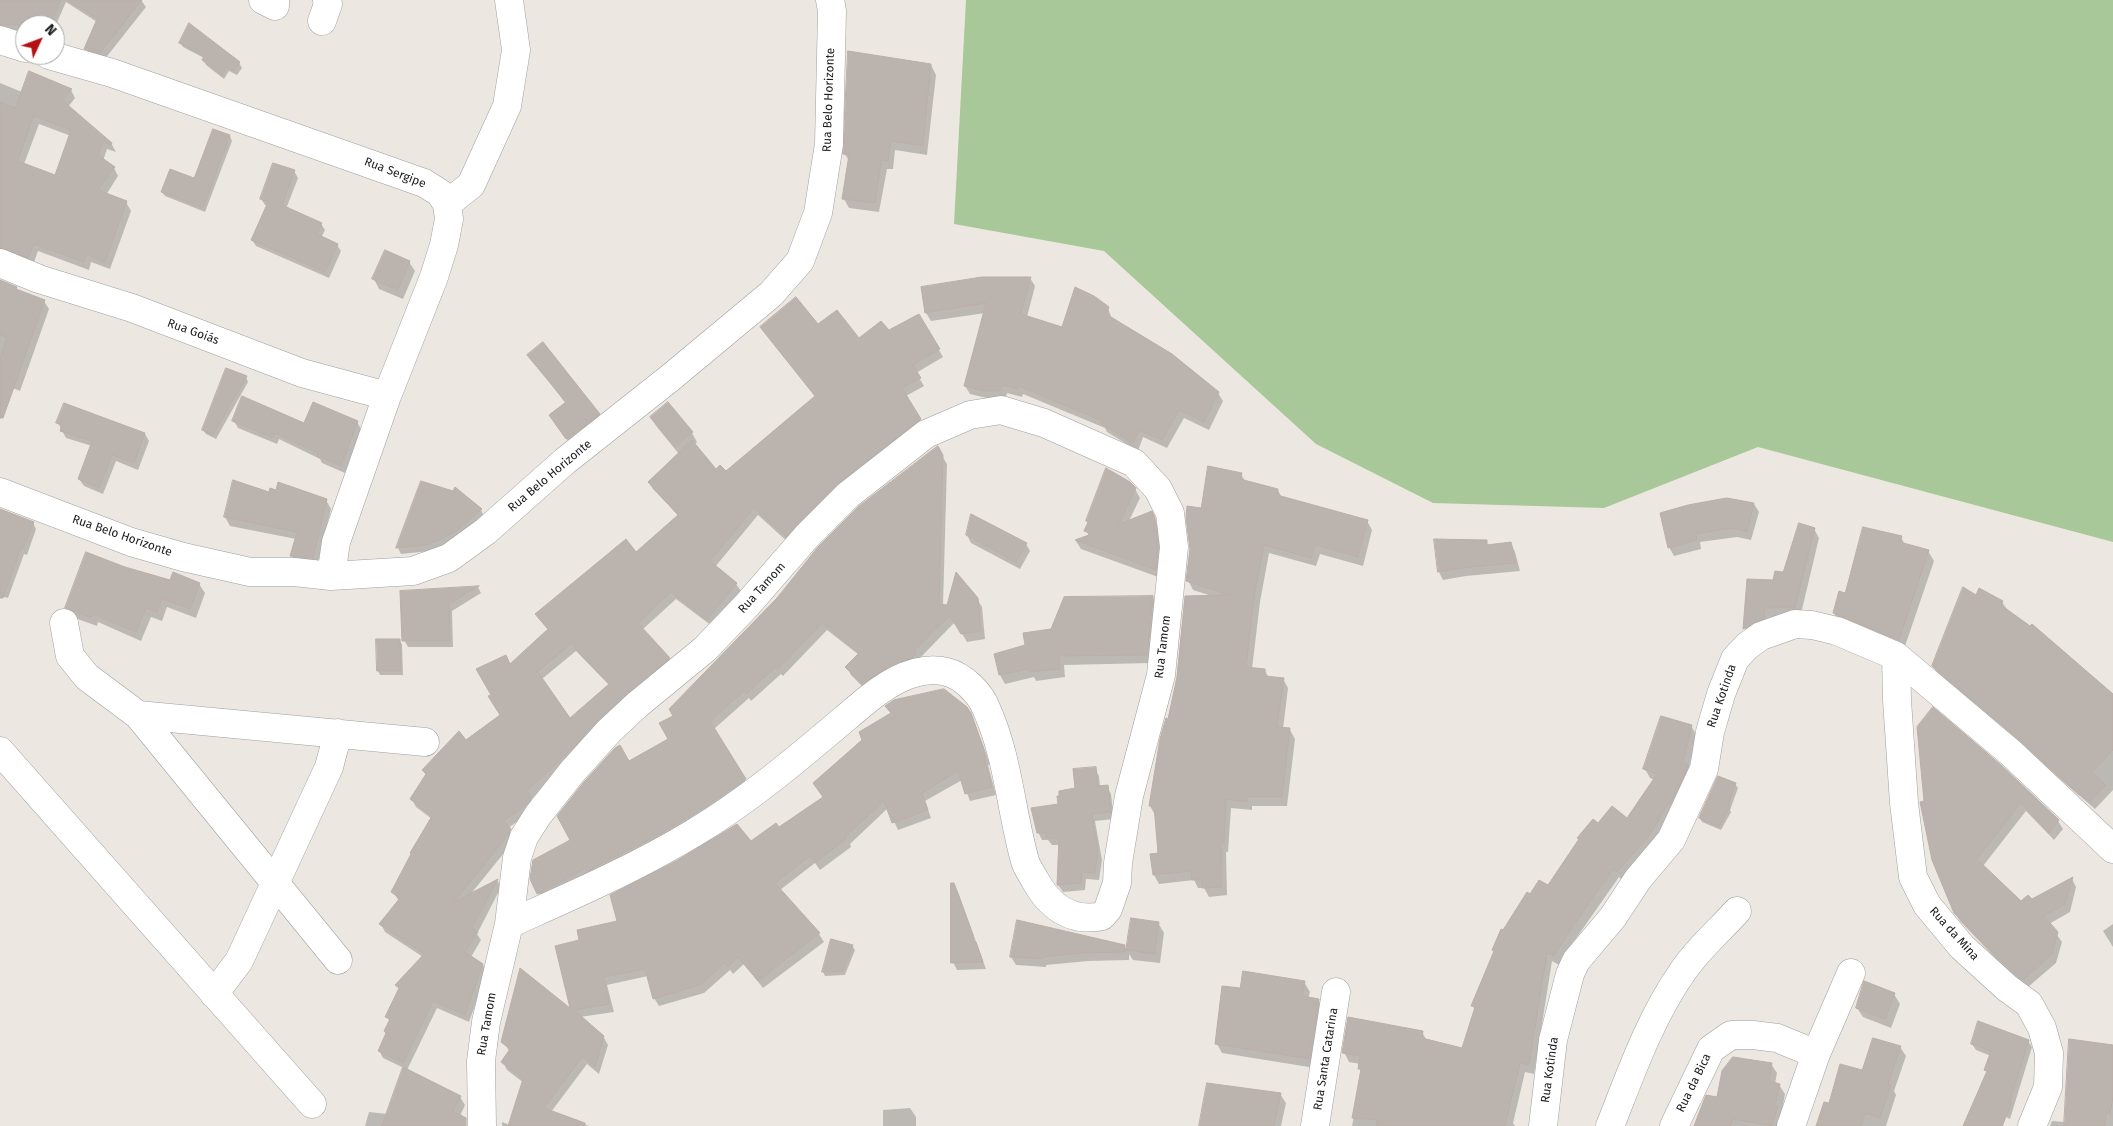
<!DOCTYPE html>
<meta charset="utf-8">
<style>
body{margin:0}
#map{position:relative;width:2113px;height:1126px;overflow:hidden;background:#ece8e1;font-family:"Fira Sans",sans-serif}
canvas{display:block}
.north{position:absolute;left:15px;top:15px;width:50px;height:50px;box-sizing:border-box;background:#fff;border:1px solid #a4a4a4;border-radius:50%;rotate:47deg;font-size:14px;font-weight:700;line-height:20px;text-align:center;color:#1b1b1b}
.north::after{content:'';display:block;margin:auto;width:18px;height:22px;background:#b51115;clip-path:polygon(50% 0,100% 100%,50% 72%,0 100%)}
</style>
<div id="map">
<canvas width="2113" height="1126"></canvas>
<div class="north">N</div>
</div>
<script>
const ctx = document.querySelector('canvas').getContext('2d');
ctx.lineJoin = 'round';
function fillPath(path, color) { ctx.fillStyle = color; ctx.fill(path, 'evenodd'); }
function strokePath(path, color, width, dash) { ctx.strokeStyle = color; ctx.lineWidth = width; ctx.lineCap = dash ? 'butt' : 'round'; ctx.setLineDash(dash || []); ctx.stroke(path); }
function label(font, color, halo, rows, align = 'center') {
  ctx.font = font + ' "Fira Sans",sans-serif'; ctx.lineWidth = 4.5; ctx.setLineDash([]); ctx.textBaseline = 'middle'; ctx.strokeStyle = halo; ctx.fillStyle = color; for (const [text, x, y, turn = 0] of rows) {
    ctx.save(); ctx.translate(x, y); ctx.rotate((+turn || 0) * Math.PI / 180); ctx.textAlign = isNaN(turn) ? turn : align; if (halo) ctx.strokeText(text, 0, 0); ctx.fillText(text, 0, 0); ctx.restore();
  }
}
const forest = new Path2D(`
 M966 0H2113V542L1758 447 1604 508 1433 503 1316 444 1104 251 954 224Z`);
const shadow = new Path2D(`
 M0 0H141L146 7 104 60 90 55 86 49 97 22 66 2 55 27V25H25V36L3 27 0 28Z
 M189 25 239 63 242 68 237 75 229 71 224 79 206 65 204 58 183 47 181 43Z
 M931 65 936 75 927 155 895 150 893 169H887L879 212 849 208 844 199 849 161 845 154Z
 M0 83 22 92 71 90 75 98 68 107 111 143 116 152 107 149 103 161 114 168 118 176 106 195 126 202 131 211 110 269 91 262 89 270 38 251 33 265 0 257ZM39 124 71 136 56 176 24 164Z
 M213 130 230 136 232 141 205 212 165 196 162 192 195 180Z
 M294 171 298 178 286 209 321 224 325 230 321 238 337 245 341 251 329 278 256 246 252 240 268 206 265 205 261 199Z
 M409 262 415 271 403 299 379 289 374 279Z
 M1030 278 1035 286 1027 317 1063 328 1108 308 1112 319 1218 393 1223 401 1209 430 1184 418 1167 448 1143 437 1138 451 1107 432 1105 428 1023 394 1022 397 1007 393 1005 399H991L970 394 965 386 985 313 931 321 926 313 923 288Z
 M0 281 23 293 44 301 49 309 20 391 0 383Z
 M919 316 943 357 916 373 924 386 906 396 924 427 790 544 758 515 715 567 736 584 741 591 712 626 676 599 642 630 669 658 673 666 531 799 535 806 530 813 508 828 514 838 512 843 470 895 497 880 501 887 477 934 481 940 471 957 483 965 487 973 469 1022 437 1008 407 1070 460 1097 465 1105 460 1116 466 1126H365L369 1112 388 1114 404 1068 383 1058 379 1050 387 1034 390 1022 387 1017 400 990 397 985 423 957 385 932 381 924 399 901 393 892 432 819 416 807 412 799 427 776 423 770 501 715 493 695 510 666 548 630 536 614 636 554 679 516 653 489 649 482 679 454 657 427 651 418 692 433 697 442 694 445 716 471 725 473 816 397 762 327 818 326 858 340 889 332ZM576 651 609 685 570 720 542 679Z
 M529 355 599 414 603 423 572 446 555 424 566 404Z
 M246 377 248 382 216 439 206 434 203 430Z
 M234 421 305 424 357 422 361 429 345 473 322 463 320 459 279 439 277 444 238 428Z
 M58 423 145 434 149 441 138 470 116 461 103 494 84 486 79 479 92 446 66 438Z
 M937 448 947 464 943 606 977 599 982 607 985 639 967 642 955 622 918 660 867 691 851 675 847 667 859 655 827 630 783 676 781 674 751 701 749 698 714 729 749 787 710 815 543 901 532 879 571 840 628 762 670 740 674 716Z
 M1241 474 1245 481 1278 490 1282 498 1367 521 1372 530 1363 566 1320 554 1316 566 1269 553 1260 602 1252 669 1265 671 1269 678 1283 679 1288 688 1283 729 1290 730 1295 739 1287 806H1252V810L1231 808 1228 852H1226L1227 895 1209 897 1204 888H1198L1194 880 1159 884 1154 875 1160 854 1155 815 1150 806 1162 739 1212 596 1193 590 1188 580 1202 509Z
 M1135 489 1140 498 1129 521 1151 513 1159 528 1163 557 1161 578 1081 549 1076 541 1089 536 1086 530 1089 523 1087 521Z
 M269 494 326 500 331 509 317 566 297 565 292 556 296 539 230 526 225 517Z
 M1754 504 1759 512 1751 540 1737 537 1700 542 1701 549 1674 556 1669 547Z
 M0 510 33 523 36 529 27 555 24 554 8 598 0 596Z
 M481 510 484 516 440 547 430 551 401 554 398 548Z
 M1814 529 1819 538 1800 618 1770 617 1768 628 1750 638 1745 629 1748 581H1774L1784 574Z
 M967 535 1026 544 1030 551 1020 569 971 543Z
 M1901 537 1905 545 1928 551 1934 561 1904 649 1839 623 1834 613 1846 594Z
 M1486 542 1489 546 1511 544 1515 552 1520 571 1466 576 1443 580 1439 572Z
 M124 568 171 582 199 584 205 593 196 618 167 607 162 621 151 617 141 641 98 622 97 626 72 617 66 608Z
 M478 587 481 593 452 611 453 647H408L404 640 401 592Z
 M1980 590 2002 602 2008 611 2113 697V790L2095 809 1938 674 1933 666Z
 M1153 597 1158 606 1152 663 1064 665 1065 677 1036 681 1034 677 1005 684 1000 675 1027 646 1052 630Z
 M377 640H399L402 644 403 675H380L378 671Z
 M886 706 972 718 988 759 990 764 988 765 996 795 970 801 962 780 925 801 931 818 898 830 888 808 850 844 851 847 820 870 815 863 780 890 819 934 824 942 763 988 744 964 733 974 730 970 704 993 659 1006 654 998 648 976 607 985 614 1012 580 1017 603 1036 608 1045 599 1074 587 1064 551 1112 589 1126H502V1122L510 1125 524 1083 507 1070 503 1062 510 1052 504 1043 572 1011 580 941 618 922 750 843 779 829 824 798 814 783 891 714Z
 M1691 726 1697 736 1689 767 1693 775 1654 846 1623 881 1619 877 1570 947 1559 965 1552 961 1534 1074 1525 1072 1513 1123 1515 1126H1352L1362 1073 1359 1068 1360 1064 1349 1062 1344 1052 1422 1032 1427 1041 1462 1050 1475 1010 1473 1006 1495 953 1493 950 1503 932 1530 895 1549 887 1598 825 1627 820 1655 780 1650 778 1645 769Z
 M1919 728 2058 821 2063 829 2054 840 2026 811 1983 866 2021 902 2032 900 2072 879 2076 887 2070 912 2049 924 2062 942 2056 963 2028 987 2002 965 1960 921 1955 912 1925 803Z
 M1095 769 1099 776 1100 787H1107L1111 794 1114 819 1095 821 1102 860 1099 880 1086 879 1085 890 1063 892 1058 885 1060 845H1052L1048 840H1042L1038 832 1059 805Z
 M1735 784 1738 788 1730 810 1731 812 1721 830 1702 822 1700 818Z
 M953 884 958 892 986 969 957 970 953 962Z
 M1132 919 1158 923 1164 933 1160 963 1133 960 1129 954V960L1088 961 1046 965V967L1016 965 1011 957 1124 946 1127 950Z
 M2113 924V947L2103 931Z
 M852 946 855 950 845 975 825 976 823 972Z
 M1304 982 1310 992 1308 999 1318 1000 1324 1010 1315 1068 1222 1053 1217 1044 1241 990Z
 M1894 994 1900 1004 1891 1028 1863 1017 1857 1008Z
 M2028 1041 2032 1047 2010 1119 2006 1117 2003 1126H1964L1988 1074 1985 1070 1991 1056 1976 1050 1972 1044Z
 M2113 1046V1126H2050L2052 1121 2065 1122Z
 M1900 1047 1906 1056 1894 1091 1896 1095 1886 1126H1817L1830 1105Z
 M1771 1064 1777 1073 1775 1084 1779 1085 1785 1094 1779 1126H1696L1718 1099Z
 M1280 1094 1286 1103 1281 1126H1201Z
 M910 1108 916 1117V1126H883V1110Z`);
const building = new Path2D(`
 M0 0H61L50 25H0Z
 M68 0H142L100 53 84 49 97 19Z
 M189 23 240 62 234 71 226 67 222 76 202 60 204 56 179 43Z
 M848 51 931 64 923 146 891 141 888 161 882 160 875 203 842 199 849 155 843 154Z
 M29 71 72 89 62 100 112 143 111 145 103 142 98 155 115 167 98 190 127 201 105 262 87 255 84 262 34 244 28 258 0 248V102L15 108ZM34 116 71 130 55 175 18 161Z
 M213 129 230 135 203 208 161 192 170 169 194 178Z
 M273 163 295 170 282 205 322 223 317 234 338 244 325 272 251 240 268 202 260 199Z
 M385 250 410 261 398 290 372 279Z
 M982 277H1031L1021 314 1062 327 1075 287 1094 296 1109 307 1106 314 1172 354 1219 392 1204 422 1179 410 1162 440 1139 430 1133 443 1101 424 1102 421 1019 386 1018 389 1002 385 1000 391H985L964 386 986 303 925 313 921 287Z
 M0 280 17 287 16 289 45 300 3 418H0V358L7 337 0 335Z
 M796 297 818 324 837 310 859 338 881 321 889 330 919 314 940 349 913 365 921 378 902 388 921 419 838 483 786 537 754 508 710 561 737 583 707 620 671 592 638 623 670 658 598 720 574 747 527 791 532 798 526 805 504 821 511 829 508 835 454 902 498 879 472 928 478 932 465 952 483 964 465 1015 433 1001 403 1063 378 1051 386 1033 384 1031 390 1019 385 1017 399 988 395 985 424 954 379 924 400 898 391 892 411 854 410 853 432 816 410 799 426 774 422 770 459 731 466 740 500 715 488 696 491 695 476 669 506 655 510 664 548 629 535 614 626 539 636 552 678 515 648 482 692 440 716 469 720 465 726 471 815 396 760 327ZM571 644 609 684 570 718 538 672Z
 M543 342 600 414 566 439 549 415 566 402 527 355Z
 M226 368 247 376 213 435 202 430Z
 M242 396 304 423 313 402 358 421 341 466 317 456 318 453 275 433 273 438 232 421Z
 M668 402 693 432 675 447 650 417Z
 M64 403 145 433 134 463 112 455 99 488 78 479 92 441 60 431 62 425 56 423Z
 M938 446 943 455 939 604 947 605 956 572 978 598 981 631 961 634 950 616 931 633 914 652 916 654 912 658 889 666 862 684 845 667 859 653 822 623 778 669 776 667 746 694 744 691 710 721 746 779 705 807 662 833 587 871 586 868 537 894 530 879 533 860 570 840 557 816 584 782 615 748 620 745 629 761 668 739 659 723 673 716 669 709 777 598 818 547 858 507Z
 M1208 466 1242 473 1240 479 1278 489 1277 495 1368 520 1358 557 1315 545 1311 558 1264 545 1255 592 1246 667 1265 669V676L1284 678 1277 727 1290 728 1282 797H1247V802L1226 799 1224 843H1221L1222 887 1202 888 1201 879 1192 880 1191 871 1153 875 1150 854 1158 853 1154 806H1149L1160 739 1166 718 1168 719 1177 677 1185 596 1229 595 1186 581 1190 549 1186 518 1187 506 1201 508Z
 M1106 468 1130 482 1136 488 1119 524 1152 511 1155 518 1158 547 1156 570 1075 540 1089 535 1090 533 1084 531 1088 522 1086 521Z
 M233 480 269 492 270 488 276 490 278 482 327 499 313 558 290 556 297 532 224 517Z
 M421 481 453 491 455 487 482 509 455 532 437 541 426 545 396 548Z
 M1727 498 1754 503 1747 532 1732 528 1696 534 1697 540 1668 548 1660 513 1688 505Z
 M0 509 34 522 23 549 21 548 3 598H0Z
 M971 514 1027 543 1016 562 966 535Z
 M1799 523 1815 528 1795 608H1765L1764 619 1743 629 1747 579 1773 580 1775 571 1783 572Z
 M1863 527 1902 536 1900 542 1929 550 1899 640 1833 613 1839 591 1845 593Z
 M1434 539 1487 540V545L1511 542 1516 563 1461 568 1438 572Z
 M86 552 125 567 170 580 173 572 200 583 190 609 162 599 157 612 146 608 136 632 93 614 91 618 65 608Z
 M479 586 449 604 450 641H402L400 591Z
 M1963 587 1976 595 1979 588 2003 601 2001 605 2030 626 2032 624 2113 694V750L2092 772 2106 785 2090 802 2080 794 2079 795 2021 741 1932 666Z
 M1153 596 1147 655 1059 656 1060 669 1030 672 1029 669 999 675 994 654 1025 645 1023 633 1051 629 1064 597Z
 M376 639H400L401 671H377Z
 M944 689 967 707 971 713 984 749 986 756 984 757 992 787 965 794 958 771 922 793 928 810 892 823 884 801 846 836 847 838 815 863 810 856 775 883 820 933 758 981 738 957 728 967 725 963 700 985 653 999 645 969 604 977 610 1004 574 1010 604 1036 595 1067 582 1057 544 1108 585 1123V1126H508L523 1079 501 1062 510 1049 501 1042 520 968 570 1008 555 946 579 940 577 930 617 921 610 895 678 860 737 824 751 841 776 823 779 827 823 797 813 783 862 740 859 732 891 713 885 706 894 700Z
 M1933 707 2001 765 2059 820 2049 833 2021 803 1977 859 2021 901 2028 895 2032 899 2073 877 2065 904 2044 916 2058 932 2052 954 2023 980 1996 956 1954 913 1932 860 1920 802 1924 801 1917 727Z
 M1661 716 1692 725 1683 763 1689 765 1670 805 1668 804 1649 836 1617 872 1613 869 1565 938 1554 956 1547 953 1529 1065 1520 1063 1505 1126H1376L1377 1120 1352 1118 1361 1069H1358L1360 1056 1342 1053 1348 1017 1423 1031 1422 1038 1462 1048 1475 1007 1471 1006 1494 951 1492 950 1501 929 1503 930 1527 892 1530 894 1539 880 1548 885 1579 839 1577 838 1593 819 1598 823 1612 806 1627 818 1657 774 1643 769Z
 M1096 767 1098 786 1108 785 1111 812 1092 814 1098 851 1095 873 1082 872 1081 883 1057 885 1059 838H1046V833H1037L1031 808 1058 804 1057 796H1059V791L1075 788 1073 769Z
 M1718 776 1736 783 1728 806 1730 807 1719 827 1699 818Z
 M951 883H954L973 935V942H976L983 962 951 963Z
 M1131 918 1159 922 1155 954 1126 950Z
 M1017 920 1125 945 1124 952 1082 953 1042 957V959L1010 957Z
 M831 939 853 945 843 971 822 972Z
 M1243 971 1305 981 1302 996 1319 999 1310 1059 1215 1044 1222 986 1240 988Z
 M1864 981 1895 993 1885 1019 1856 1008Z
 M1978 1021 2029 1040 2010 1101 2012 1102 2002 1126H1963L1987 1071 1984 1070 1991 1051 1971 1044Z
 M1873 1038 1901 1046 1888 1084 1891 1085 1880 1118 1865 1113 1861 1126H1816L1824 1102 1829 1103 1840 1064 1862 1070Z
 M2069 1039 2113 1045V1097L2110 1114 2106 1113 2105 1126H2064Z
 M1733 1057 1772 1063 1769 1081 1780 1084 1775 1106H1778L1772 1126 1733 1119 1730 1126H1694L1706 1095 1717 1097 1722 1071Z
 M403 1067 461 1096 453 1111 466 1118V1126H382Z
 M1207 1083 1281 1093 1274 1126H1199Z`);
const minor = new Path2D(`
 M263 0 275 6V0
 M322 21 328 4 327 0
 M0 40 25 48
 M49 55 112 73 424 183 440 193 447 204 449 219 444 245 434 277 387 396 336 542 331 576
 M447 204 471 185 507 106 516 50 509 0
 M0 263 39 279 132 308 302 373 387 396
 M1001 410 1044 423 1134 463 1158 489 1170 513 1174 547 1161 675 1129 796 1118 863 1117 883 1108 909 1102 916C1071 923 1049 906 1035 880 1032 874 1027 868 1025 861 1011 811 1008 756 986 708 980 693 963 676 947 672 913 663 879 689 855 710 803 754 751 799 692 834 634 869 571 896 509 924L517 858 524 837 538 815 572 772 609 731 638 704 705 649 747 605 807 536 848 495 926 434 970 415Z
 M0 492 131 542 183 557 250 572H294L331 576 413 571 449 558 486 531 565 461 670 378 771 294 800 261 818 213 829 144 832 11 830 0
 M64 623 70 656 87 677 138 715
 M1896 656 1897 700 1904 803 1913 877 1927 905 1962 947 2007 988 2029 1004 2042 1028 2049 1053 2048 1087 2032 1126
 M0 751 312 1104
 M338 960 138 715 425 742
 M214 994 239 961 329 767 338 733
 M1816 1054 1851 973
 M482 1126 481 1061 486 1022 509 924
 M1315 1126 1336 992
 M1543 1126 1553 1040 1570 974 1576 961 1613 917 1638 879 1671 840 1704 769 1710 732 1721 694 1735 659 1747 646 1761 636 1795 624 1812 625 1837 631 1896 656 2011 753 2113 849
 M1610 1126C1631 1073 1650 1018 1683 971 1698 949 1720 930 1737 911
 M1674 1126 1711 1049 1731 1035H1753L1777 1038 1816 1054 1791 1126`);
const streetNames = [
 ["Rua Belo Horizonte",829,100,-88],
 ["Rua Sergipe",395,173,21],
 ["Rua Goiás",193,332,20],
 ["Rua Belo Horizonte",550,476,-40],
 ["Rua Belo Horizonte",122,536,19],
 ["Rua Tamom",762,588,-48],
 ["Rua Tamom",1163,647,-83],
 ["Rua Kotinda",1722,696,-71],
 ["Rua da Mina",1954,934,48],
 ["Rua Tamom",487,1024,-80],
 ["Rua Santa Catarina",1326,1059,-81],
 ["Rua Kotinda",1550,1070,-82],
 ["Rua da Bica",1694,1083,-64]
];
fillPath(forest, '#a8c899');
fillPath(shadow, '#0003');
fillPath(building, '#bbb3ae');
strokePath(building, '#bcaea5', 1);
strokePath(minor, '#9f9f9f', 29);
strokePath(minor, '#fff', 28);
label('12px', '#1b1b1b', '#fff', streetNames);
</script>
